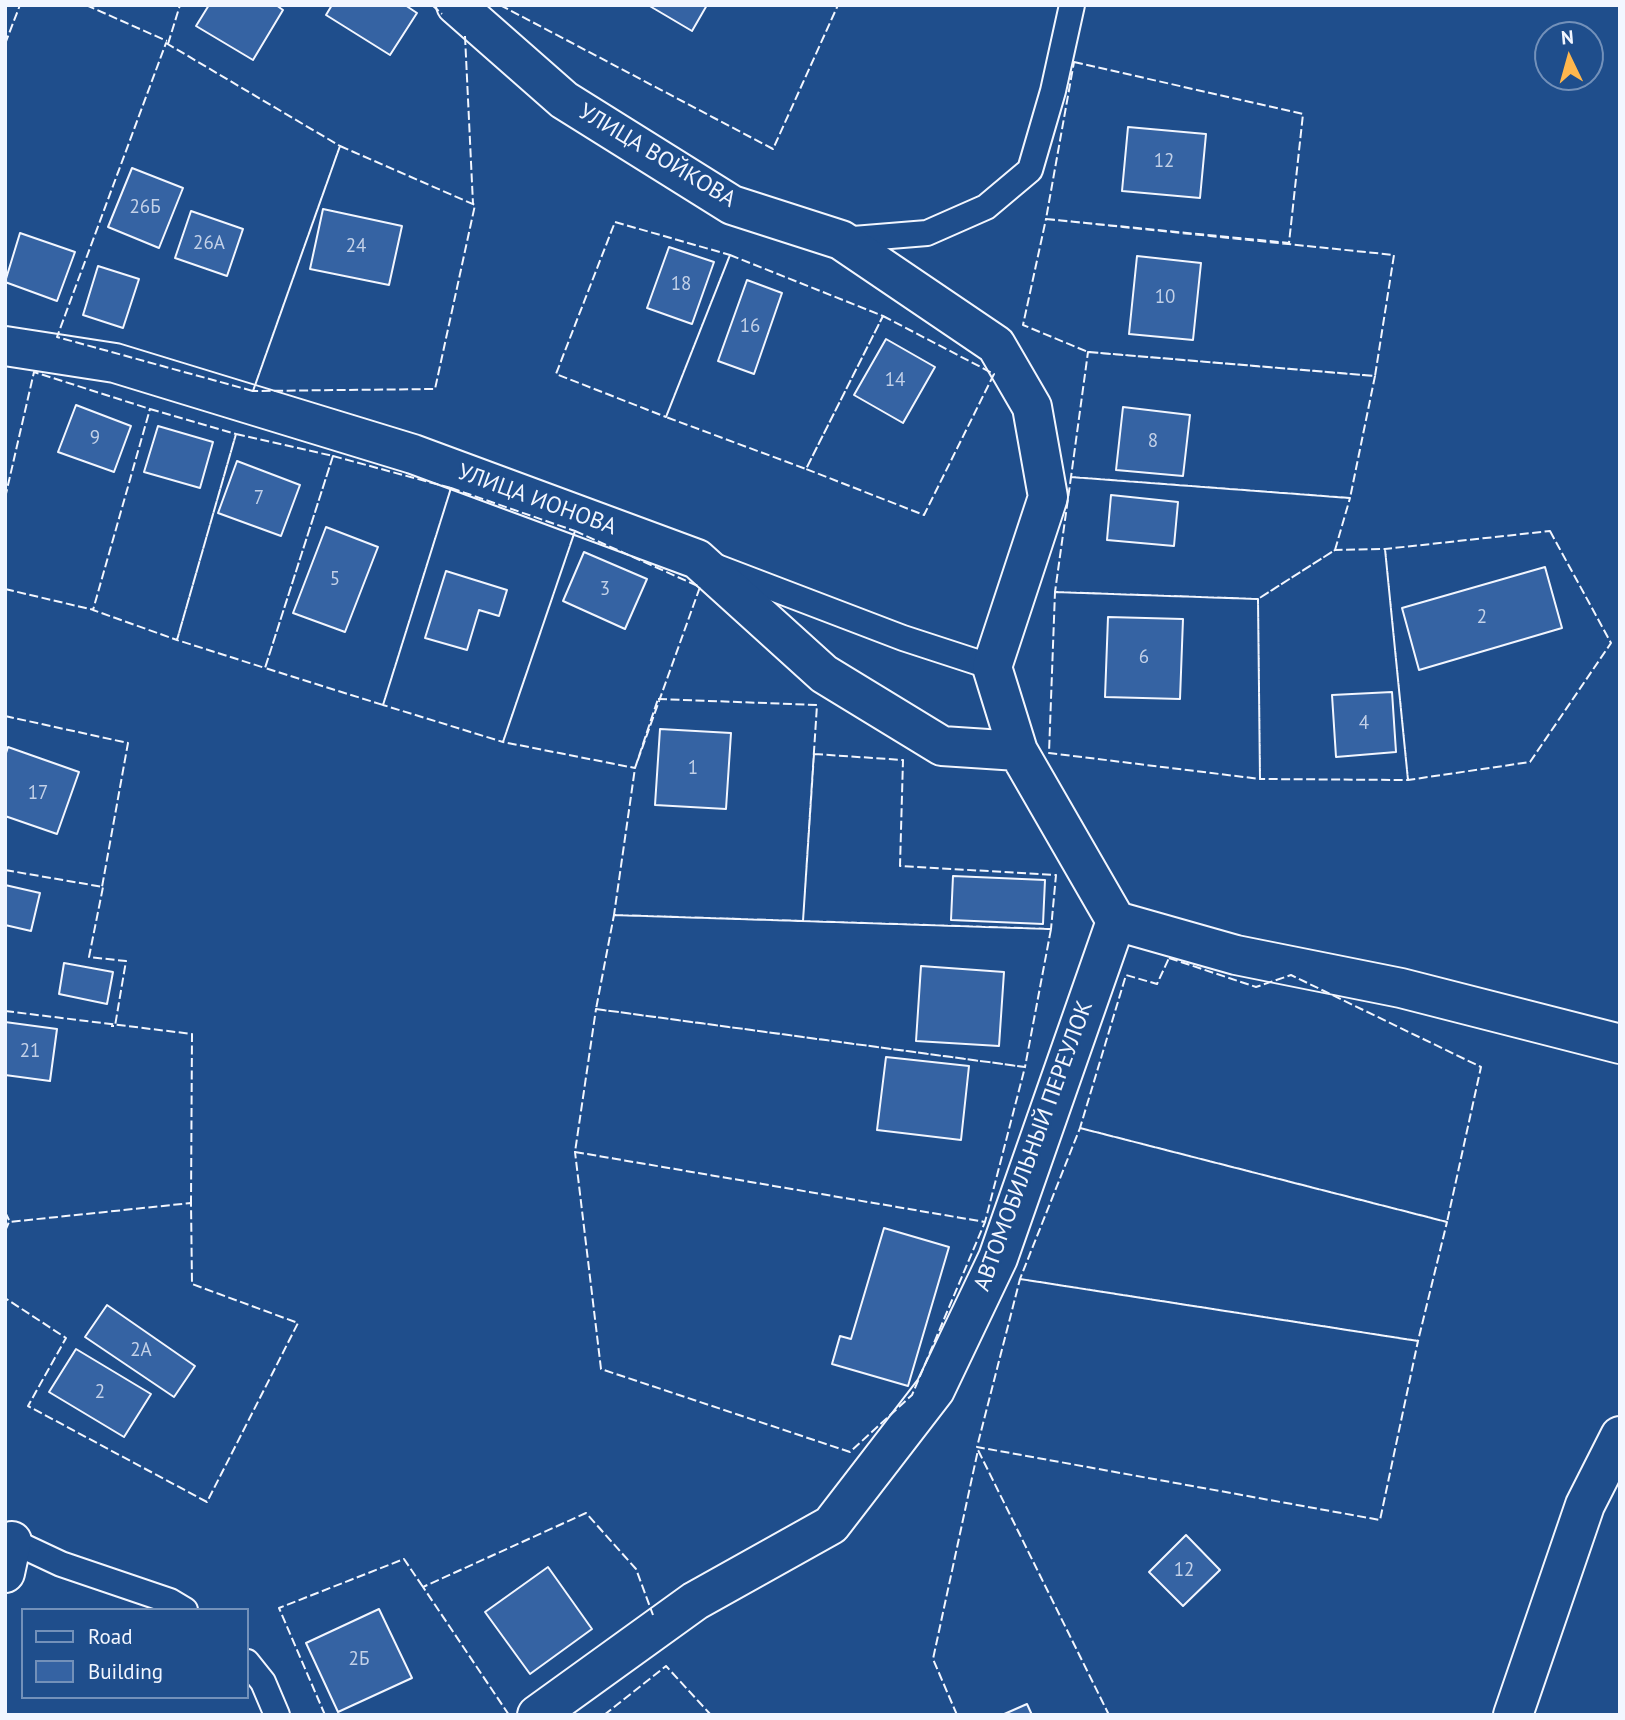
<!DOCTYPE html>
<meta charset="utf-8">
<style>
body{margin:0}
#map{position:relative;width:1625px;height:1720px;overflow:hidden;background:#1f4e8c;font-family:"PT Sans",sans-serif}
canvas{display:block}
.frame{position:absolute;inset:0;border:7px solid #f2f6ff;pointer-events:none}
.legend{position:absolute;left:21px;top:1608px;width:228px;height:91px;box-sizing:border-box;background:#1f4e8c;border:2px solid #7391ba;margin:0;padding:9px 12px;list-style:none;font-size:21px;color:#f2f6ff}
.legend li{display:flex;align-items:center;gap:14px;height:35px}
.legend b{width:35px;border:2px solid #7391ba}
.north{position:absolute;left:1534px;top:21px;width:70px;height:70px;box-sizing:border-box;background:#1f4e8c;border:2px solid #7391ba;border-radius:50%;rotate:355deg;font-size:19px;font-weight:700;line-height:28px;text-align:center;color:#f2f6ff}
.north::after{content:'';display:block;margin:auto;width:24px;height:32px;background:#ffb74d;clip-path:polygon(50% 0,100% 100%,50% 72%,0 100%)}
</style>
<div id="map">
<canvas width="1625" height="1720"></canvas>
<div class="frame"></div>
<ul class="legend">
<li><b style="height:9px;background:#1f4e8c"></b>Road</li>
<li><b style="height:19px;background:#3563a3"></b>Building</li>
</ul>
<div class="north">N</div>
</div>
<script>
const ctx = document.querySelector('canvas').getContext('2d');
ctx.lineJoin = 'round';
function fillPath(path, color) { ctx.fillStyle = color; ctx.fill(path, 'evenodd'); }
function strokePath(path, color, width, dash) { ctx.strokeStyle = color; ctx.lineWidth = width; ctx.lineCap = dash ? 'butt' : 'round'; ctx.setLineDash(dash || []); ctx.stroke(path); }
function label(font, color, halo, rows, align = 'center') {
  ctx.font = font + ' "PT Sans",sans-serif'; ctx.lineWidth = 5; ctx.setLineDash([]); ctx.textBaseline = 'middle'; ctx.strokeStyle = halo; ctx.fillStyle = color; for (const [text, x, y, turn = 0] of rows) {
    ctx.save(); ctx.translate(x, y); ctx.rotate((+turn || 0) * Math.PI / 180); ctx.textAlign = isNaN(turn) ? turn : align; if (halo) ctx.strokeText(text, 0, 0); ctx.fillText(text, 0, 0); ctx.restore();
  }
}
const building = new Path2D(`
 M209 5H276L283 10 253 60 196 26Z
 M332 5H405L417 13 390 55 326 15Z
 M648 5H707L692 31Z
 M1128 127 1206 134 1200 198 1122 191Z
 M132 168 183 188 159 248 108 227Z
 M323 209 402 226 389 285 310 269Z
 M191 211 243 229 227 276 175 258Z
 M20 233 75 252 57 301 5 282Z
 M669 247 714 262 692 324 647 308Z
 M1137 256 1201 263 1193 340 1129 334Z
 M98 266 139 279 123 328 83 315Z
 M747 280 782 293 754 374 718 361Z
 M886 339 935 367 903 423 854 395Z
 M76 405 131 426 114 472 58 452Z
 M1123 407 1190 415 1183 476 1116 470Z
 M158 426 213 442 200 488 144 472Z
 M237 461 300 485 281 536 218 513Z
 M1111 495 1178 502 1174 546 1107 540Z
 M326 527 378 547 345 632 293 613Z
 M584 552 647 579 625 629 563 601Z
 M1545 567 1562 628 1419 670 1402 608Z
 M446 571 507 590 499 616 479 610 467 650 425 638Z
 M1108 617 1183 619 1180 699 1105 697Z
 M1392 692 1396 752 1336 757 1332 695Z
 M660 729 731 733 726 809 655 805Z
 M8 747 79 772 57 834 5 816V756Z
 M953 876 1045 880 1043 924 951 920Z
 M5 885 40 893 31 931 5 925Z
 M64 963 113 972 107 1004 59 994Z
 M921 966 1004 972 999 1046 916 1041Z
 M5 1022 57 1029 50 1081 5 1075Z
 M886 1057 969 1066 961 1140 877 1130Z
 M884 1228 949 1247 908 1386 832 1364 840 1336 851 1339Z
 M107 1305 195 1366 174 1397 85 1337Z
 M76 1349 151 1394 124 1437 49 1392Z
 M1186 1535 1220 1570 1183 1606 1149 1572Z
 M548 1567 592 1629 530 1674 485 1612Z
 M379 1609 412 1678 338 1712 306 1643Z
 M1027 1704 1032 1715H1002Z`);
const lane = new Path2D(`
 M841 240 927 233 986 207 1030 170 1053 91 1072 5
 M717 567 903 638 992 667
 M5 1545 12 1541 61 1564 170 1601 185 1610
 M247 1662 263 1682 277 1715`);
const street = new Path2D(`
 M456 5 564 100 732 205 841 240 996 345 1032 407 1048 497 992 667 1018 751 1116 921 1236 955 1401 988 1620 1044
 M5 346 115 363 413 454 697 559 824 674 942 746 1018 751
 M5 1573 12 1541
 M537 1715 695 1601 831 1525 935 1390 998 1258 1116 921
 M1513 1715 1585 1505 1620 1436`);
const fence = new Path2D(`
 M86 5 167 41
 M432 5 442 14
 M500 5 773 149 838 5
 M465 36 473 204
 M166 43 340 146 253 391 57 337Z
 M5 44 20 5
 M168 44 180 5
 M1074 62 1303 114 1289 243 1046 219Z
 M340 146 475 205 435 389 253 391Z
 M1046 219 1394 255 1375 376 1088 352 1023 325Z
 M615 222 730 255 666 417 556 374Z
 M730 255 883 316 806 469 666 417Z
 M883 316 994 374 924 515 806 469Z
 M1088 352 1375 376 1350 498 1071 477Z
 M150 409 236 434 177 640 93 610Z
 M236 434 333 456 265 668 177 640Z
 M333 456 451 488 383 705 265 668Z
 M1071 477 1350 498 1335 550 1258 599 1055 592Z
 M451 488 575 531 503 742 383 705Z
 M5 498 34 372 150 409 149 411
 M575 531 700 587 635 768 503 742Z
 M1550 531 1611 643 1530 762 1408 780 1385 549Z
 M1385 549 1408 780 1260 779 1258 599 1335 550Z
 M5 589 94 610
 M1055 592 1258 599 1260 779 1049 753Z
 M658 699 817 705 803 921 614 915 635 768Z
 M5 716 128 743 102 887
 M814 754 903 760 900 866 1056 875 1051 929 803 921Z
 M5 870 103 887 89 957 126 961 115 1026H111
 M614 915 1051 929 1025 1067 596 1009Z
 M1169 958 1256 987 1291 975 1481 1067 1447 1222 1080 1128 1126 975 1157 984Z
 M596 1009 1025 1067 985 1222 575 1152Z
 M5 1011 192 1034 191 1203H188
 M1080 1128 1447 1222 1418 1341 1020 1279Z
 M575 1152 985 1222 912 1395 850 1452 601 1369Z
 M5 1212 10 1222
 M5 1231 9 1222 191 1203 192 1284 298 1323 207 1502 28 1406 66 1338 5 1298
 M1020 1279 1418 1341 1380 1520 977 1447Z
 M325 1715 279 1608 404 1559 425 1590
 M509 1715 423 1587 586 1513 636 1569 653 1615
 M604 1715 666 1666 711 1715
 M957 1715 933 1659 978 1450 1109 1715`);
const numberNames = [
 ["12",1164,162],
 ["26Б",145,208],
 ["26А",209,244],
 ["24",356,247],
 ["18",681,285],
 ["10",1165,298],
 ["16",750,327],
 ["14",895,381],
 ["9",95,439],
 ["8",1153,442],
 ["7",259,499],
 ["5",335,580],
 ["3",605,590],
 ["2",1482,618],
 ["6",1144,658],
 ["4",1364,724],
 ["1",693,769],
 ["17",38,794],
 ["21",30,1052],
 ["2А",141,1351],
 ["2",100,1393],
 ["12",1184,1571],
 ["2Б",359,1660]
];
const streetNames = [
 ["УЛИЦА ВОЙКОВА",657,156,31],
 ["УЛИЦА ИОНОВА",537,500,20],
 ["АВТОМОБИЛЬНЫЙ ПЕРЕУЛОК",1034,1146,-70]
];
fillPath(building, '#3563a3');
strokePath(building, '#f2f6ff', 2);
strokePath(lane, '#f2f6ff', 28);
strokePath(street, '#f2f6ff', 42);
strokePath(lane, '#1f4e8c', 24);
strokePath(street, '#1f4e8c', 38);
strokePath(fence, '#f2f6ff', 2, [9, 3.5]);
label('19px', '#c3d1e8', null, numberNames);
label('23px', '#f2f6ff', '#1f4e8c', streetNames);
</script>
